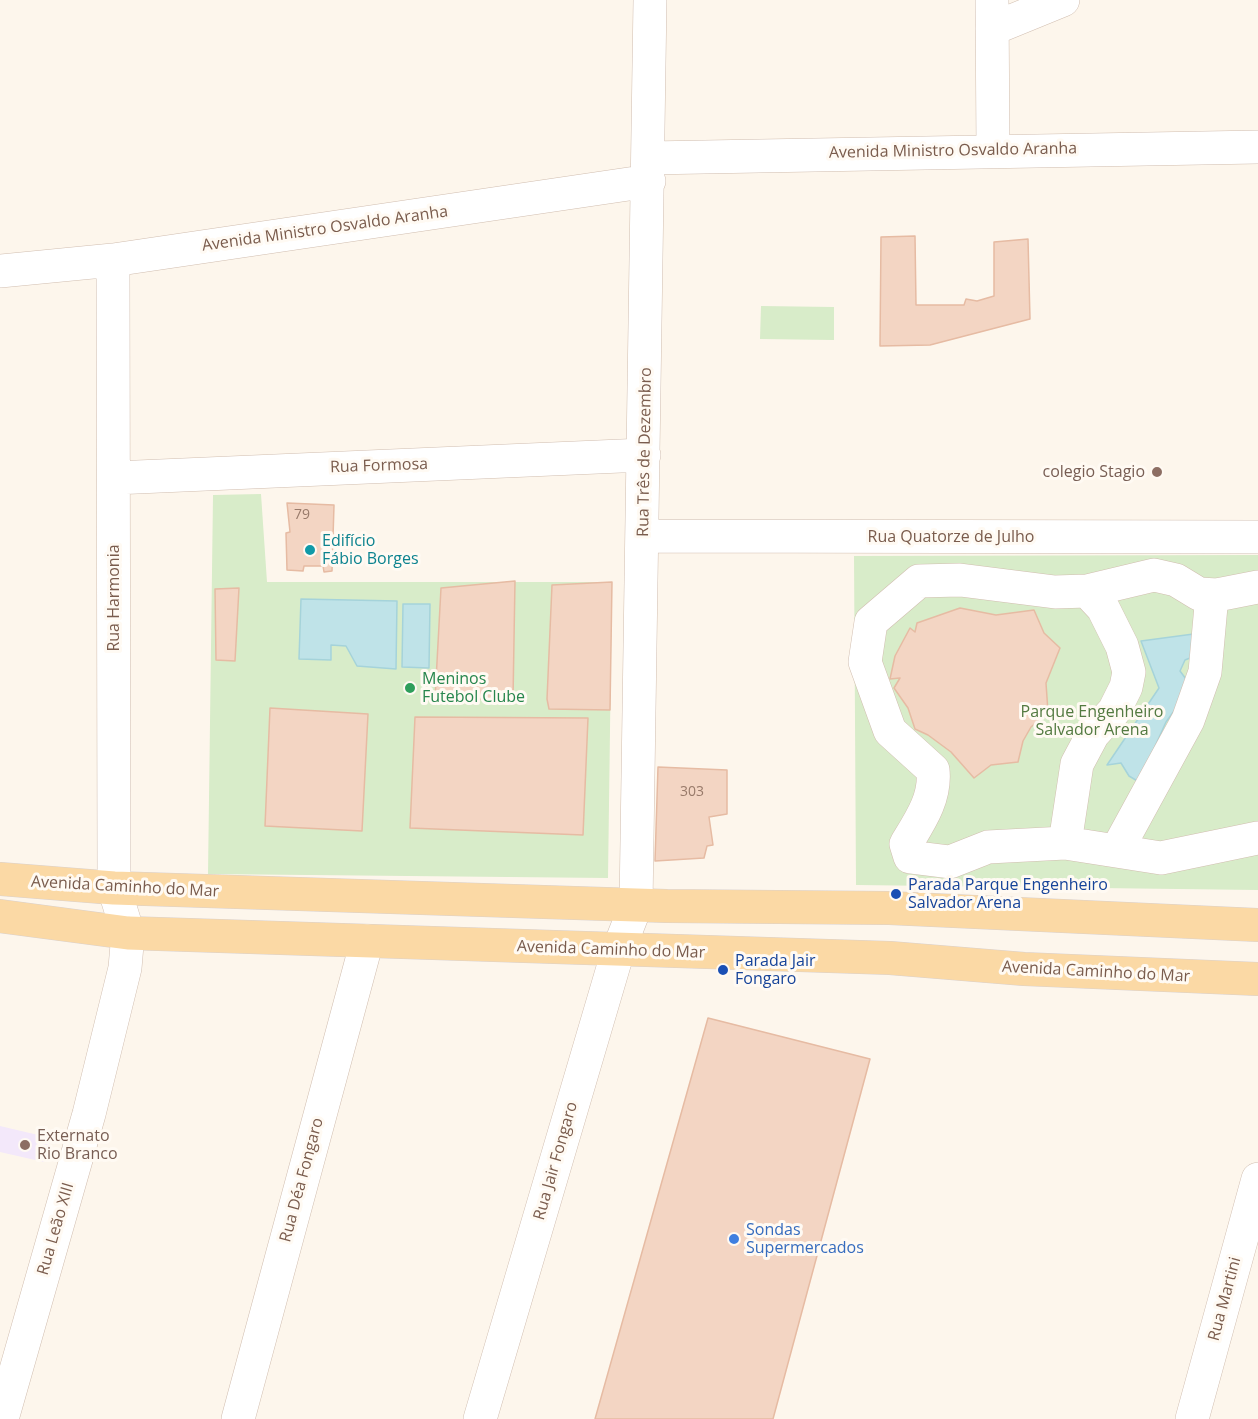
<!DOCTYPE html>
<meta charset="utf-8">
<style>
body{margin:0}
canvas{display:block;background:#fdf6ec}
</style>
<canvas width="1258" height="1419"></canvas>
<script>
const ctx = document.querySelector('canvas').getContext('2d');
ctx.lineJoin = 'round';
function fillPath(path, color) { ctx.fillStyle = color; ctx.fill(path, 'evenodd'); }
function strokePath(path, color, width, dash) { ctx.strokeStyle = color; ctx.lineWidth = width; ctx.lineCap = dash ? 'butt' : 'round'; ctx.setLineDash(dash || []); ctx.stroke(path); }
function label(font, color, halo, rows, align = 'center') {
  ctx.font = font + ' "Open Sans",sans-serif'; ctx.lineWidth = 6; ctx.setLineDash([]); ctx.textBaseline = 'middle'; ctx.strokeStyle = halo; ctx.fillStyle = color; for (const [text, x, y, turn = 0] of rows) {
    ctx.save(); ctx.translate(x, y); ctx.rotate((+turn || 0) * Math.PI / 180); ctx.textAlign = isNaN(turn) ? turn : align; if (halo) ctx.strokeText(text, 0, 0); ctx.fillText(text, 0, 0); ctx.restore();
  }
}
const education = new Path2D(`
 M0 1126 51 1138 44 1162 0 1152Z`);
const green = new Path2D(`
 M761 306 834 307V340L760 339Z
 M261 494 267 582H612L608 878 208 874 213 495Z
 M1258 555V890L856 885 854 556Z`);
const water = new Path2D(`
 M301 599 397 601 396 669 357 666 346 646 331 645V660L299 659Z
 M403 604H430L429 668 402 667Z
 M1201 633 1190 658 1185 660 1180 671 1189 683 1190 689 1166 722 1139 782 1129 776 1121 763 1107 765 1159 688 1141 641Z`);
const building = new Path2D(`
 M915 236 916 305H964L966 299 977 301 994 296V242L1028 239 1030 319 930 345 880 346 881 237Z
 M287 503 334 505 332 571 324 572 323 566H304L303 571 287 570 286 533 290 532Z
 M515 581 513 699H435L441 588Z
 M612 582 610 710 549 709 547 699 552 585Z
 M239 588 235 661 216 660 215 589Z
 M960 608 996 615 1034 610 1044 633 1060 648 1046 683 1048 712 1031 727 1023 741 1018 762 991 765 974 778 951 752 928 735 915 729 908 708 894 688 900 678 890 679 895 656 910 628 915 632 917 623Z
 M270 708 368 714 362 831 265 826Z
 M415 717 588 718 583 835 410 828Z
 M658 767 727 770V814L709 817 713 845 707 846 704 858 655 861Z
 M708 1018 870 1059 773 1419H595Z`);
const minor = new Path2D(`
 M992 0 993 150
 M992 29 1063 0
 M649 158 1258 147
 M0 271 113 260 649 181
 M114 478 644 455
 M644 536 1258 537
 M1258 587 1217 595 1199 594 1176 580 1154 575 1087 591 1055 592 960 580 919 581 871 622 865 662 890 731 933 770C936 798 920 821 906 844L910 857 950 862 988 847 1065 843 1161 858 1258 838
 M1065 843 1077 764 1093 734 1114 711 1126 687 1129 672 1122 646 1103 608 1087 591
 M1117 850 1188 720 1205 672 1212 595
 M2 1419 89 1114 125 968 128 933 114 888 113 260
 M238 1419 367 941
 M480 1419 618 951 636 905 650 0
 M1192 1419 1258 1179`);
const major = new Path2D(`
 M0 879 114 888 667 906 889 908 1258 925
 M0 916 128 933 890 958 1024 969 1258 979`);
const markers = [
 [1157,472,6,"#8d6e63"],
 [310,550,6,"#0f9aa8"],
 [410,688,6,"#2e9e5b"],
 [896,894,6,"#1a4fb4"],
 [723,970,6,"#1a4fb4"],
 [25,1145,6,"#8d6e63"],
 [734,1239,6,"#3f7fe0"]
];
const numberNames = [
 ["79",302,515],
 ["303",692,792]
];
const streetNames = [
 ["Avenida Ministro Osvaldo Aranha",953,151,-1],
 ["Avenida Ministro Osvaldo Aranha",325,229,-8],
 ["Rua Três de Dezembro",645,452,-89],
 ["Rua Formosa",379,466,-2],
 ["Rua Quatorze de Julho",951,537],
 ["Rua Harmonia",114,598,-90],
 ["Avenida Caminho do Mar",125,887,3],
 ["Avenida Caminho do Mar",611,950,2],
 ["Avenida Caminho do Mar",1096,972,3],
 ["Rua Jair Fongaro",556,1161,-74],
 ["Rua Déa Fongaro",302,1180,-75],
 ["Rua Leão XIII",56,1229,-74],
 ["Rua Martini",1225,1299,-75]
];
const educationNames = [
 ["colegio Stagio",1145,472],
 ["Externato",37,1136,"left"],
 ["Rio Branco",37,1154,"left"]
];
const cultureNames = [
 ["Edifício",322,541],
 ["Fábio Borges",322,559]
];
const leisureNames = [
 ["Meninos",422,679],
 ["Futebol Clube",422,697]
];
const parkNames = [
 ["Parque Engenheiro",1092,712],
 ["Salvador Arena",1092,730]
];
const transitNames = [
 ["Parada Parque Engenheiro",908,885],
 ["Salvador Arena",908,903],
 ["Parada Jair",735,961],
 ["Fongaro",735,979]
];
const shopNames = [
 ["Sondas",746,1230],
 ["Supermercados",746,1248]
];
fillPath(education, '#f3e8fa');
fillPath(green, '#d8ecc9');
fillPath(water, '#bfe3e8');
strokePath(water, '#a5d3da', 1.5);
fillPath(building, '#f3d5c3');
strokePath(building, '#e6bba3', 1.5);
strokePath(minor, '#d1beb0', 34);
strokePath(major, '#dad1cd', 34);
strokePath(minor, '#fff', 33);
strokePath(major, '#fbd9a5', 33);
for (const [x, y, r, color] of markers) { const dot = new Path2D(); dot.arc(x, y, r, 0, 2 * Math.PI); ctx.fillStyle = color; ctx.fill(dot); strokePath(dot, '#fffaf3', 2); }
label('14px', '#987a6a', null, numberNames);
label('16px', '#7a5c4d', '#fffaf3', streetNames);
label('16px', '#785e54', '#fffaf3', educationNames, 'right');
label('16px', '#0d838f', '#fffaf3', cultureNames, 'left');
label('16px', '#27864d', '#fffaf3', leisureNames, 'left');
label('16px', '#537a41', '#fffaf3', parkNames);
label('16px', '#164399', '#fffaf3', transitNames, 'left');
label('16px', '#366cbe', '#fffaf3', shopNames, 'left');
</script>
